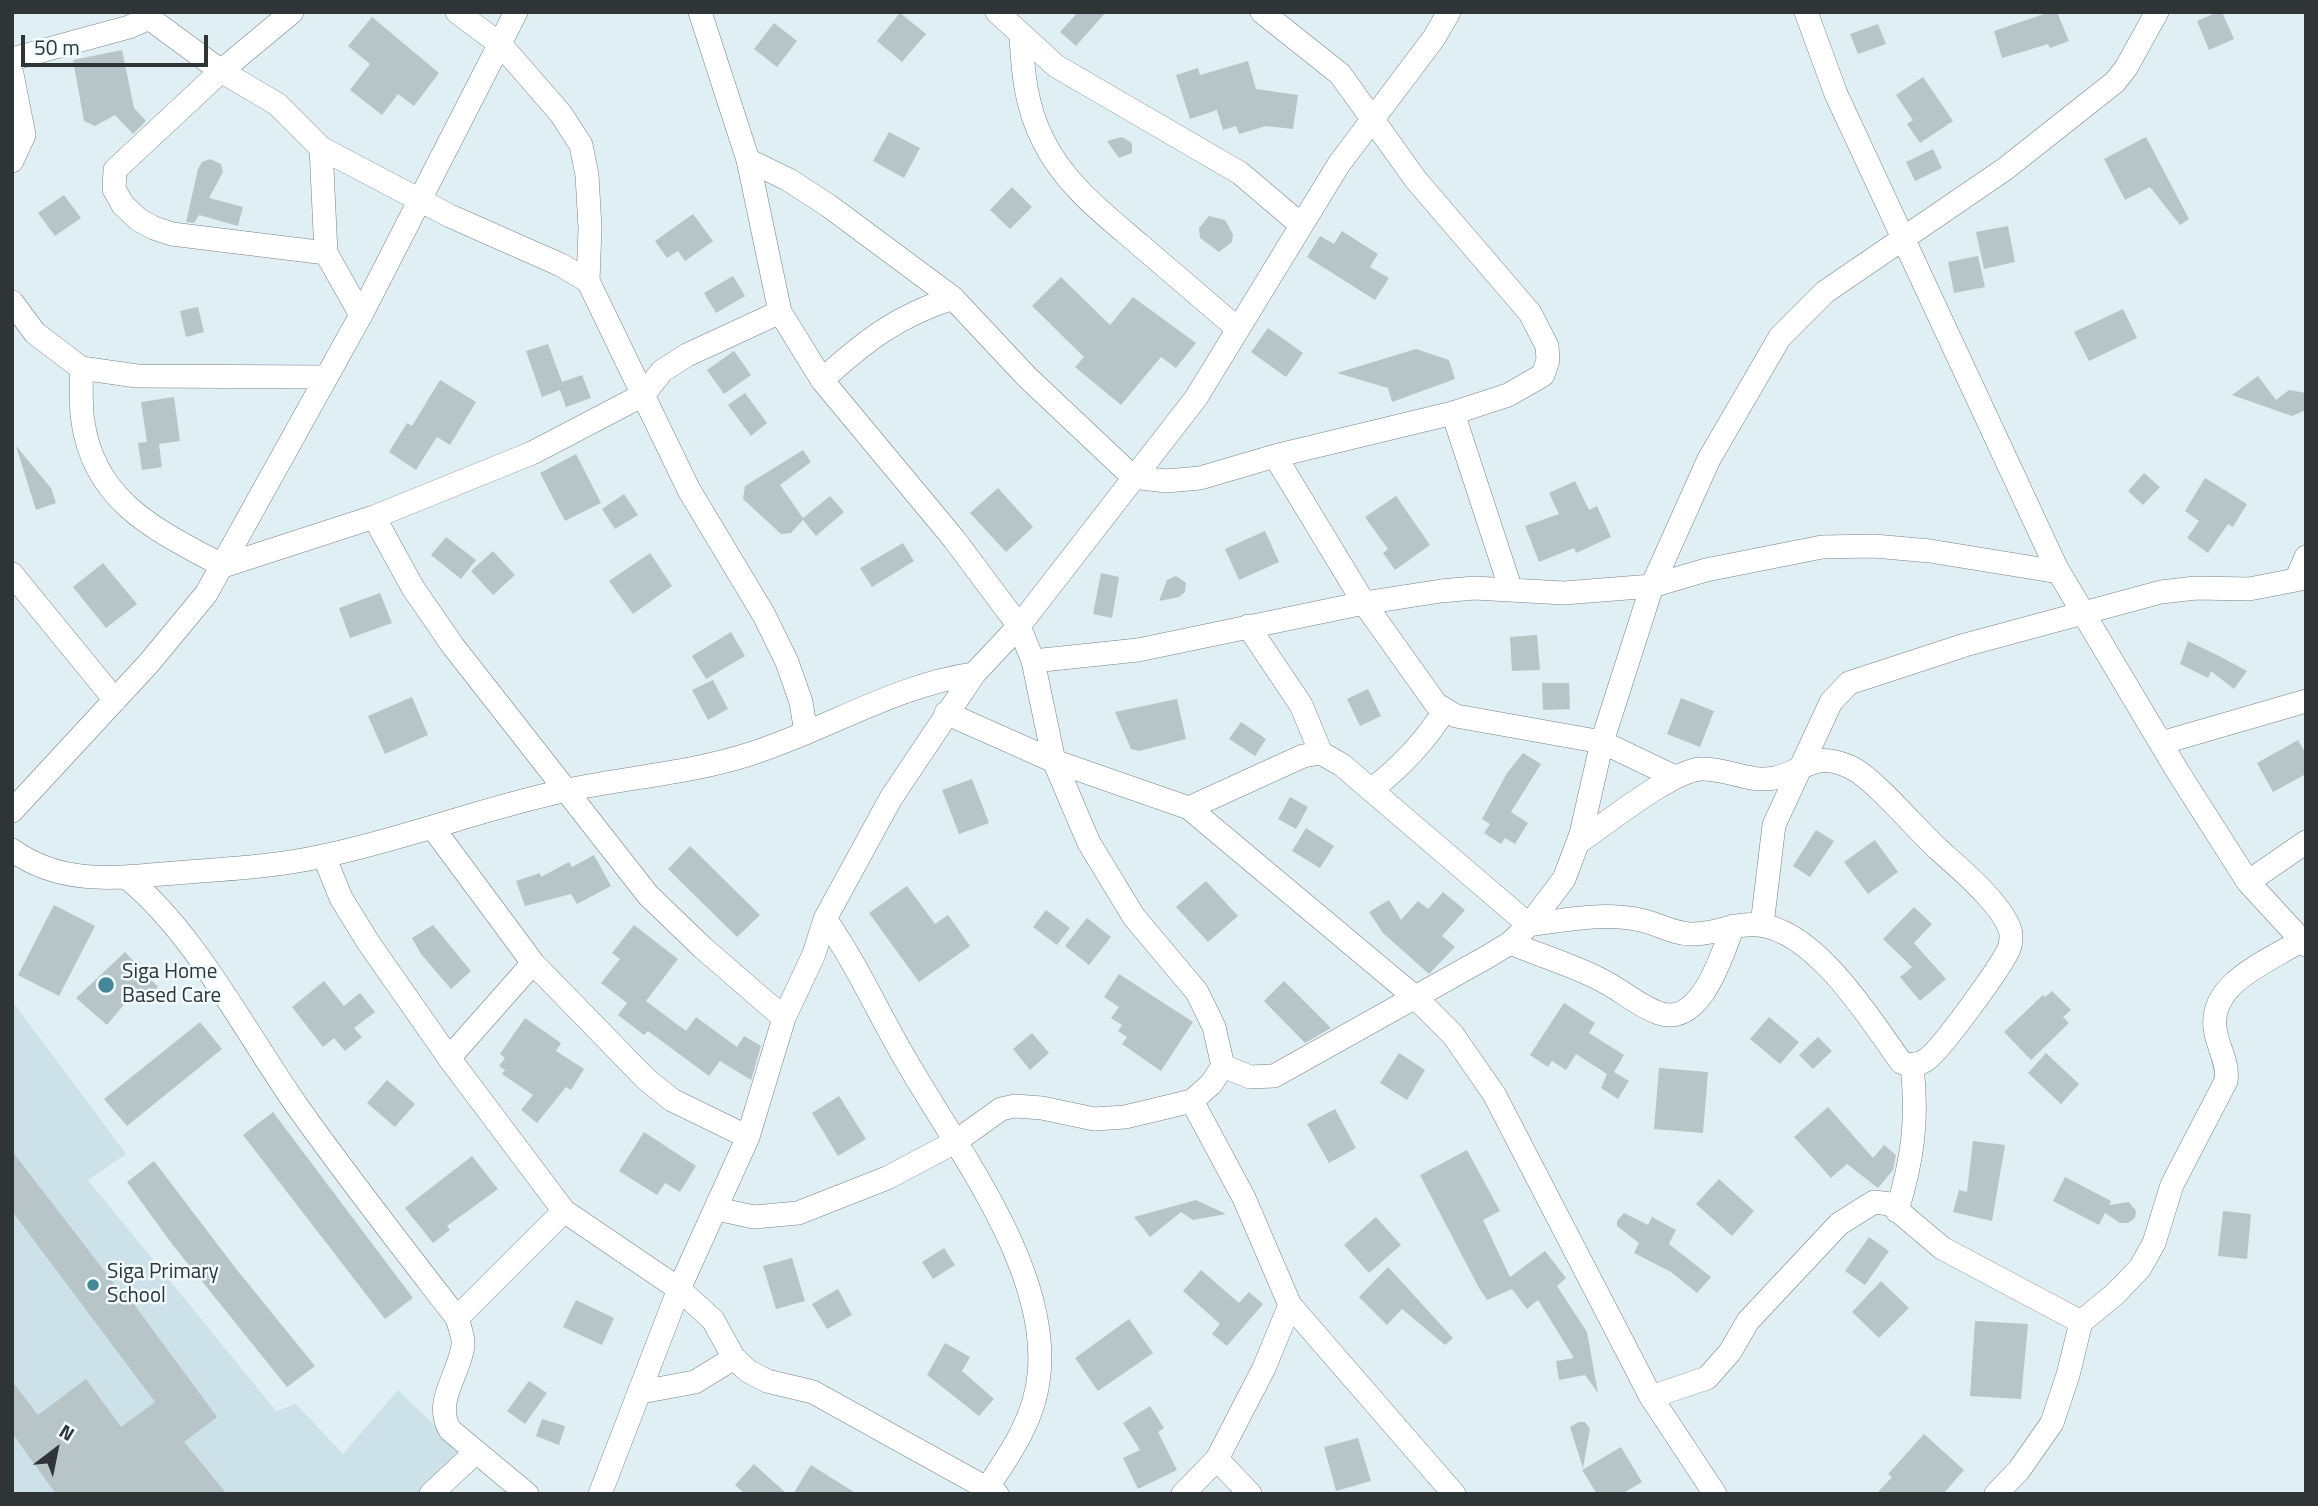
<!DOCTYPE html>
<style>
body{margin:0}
#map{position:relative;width:2318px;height:1506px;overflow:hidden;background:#e0eff3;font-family:"Titillium Web",sans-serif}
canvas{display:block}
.frame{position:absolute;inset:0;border:14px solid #2f3436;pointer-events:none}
.north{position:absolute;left:21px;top:1415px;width:70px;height:70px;-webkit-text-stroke:5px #f0fcff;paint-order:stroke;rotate:32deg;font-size:19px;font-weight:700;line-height:28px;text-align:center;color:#2f3436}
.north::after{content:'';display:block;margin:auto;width:24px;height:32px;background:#2f3436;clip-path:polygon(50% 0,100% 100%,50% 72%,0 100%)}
.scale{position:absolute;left:21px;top:35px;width:187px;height:32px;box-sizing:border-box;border:4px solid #2f3436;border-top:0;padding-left:9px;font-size:21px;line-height:24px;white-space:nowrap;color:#2f3436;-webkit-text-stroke:5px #f0fcff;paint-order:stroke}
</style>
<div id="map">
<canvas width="2318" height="1506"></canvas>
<div class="frame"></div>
<div class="north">N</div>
<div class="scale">50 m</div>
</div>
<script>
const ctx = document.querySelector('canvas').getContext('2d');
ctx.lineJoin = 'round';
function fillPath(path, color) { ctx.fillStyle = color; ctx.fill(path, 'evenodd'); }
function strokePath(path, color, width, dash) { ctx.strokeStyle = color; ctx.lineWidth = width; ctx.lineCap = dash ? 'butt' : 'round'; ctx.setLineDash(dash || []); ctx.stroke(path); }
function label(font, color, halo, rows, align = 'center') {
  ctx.font = font + ' "Titillium Web",sans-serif'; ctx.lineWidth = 5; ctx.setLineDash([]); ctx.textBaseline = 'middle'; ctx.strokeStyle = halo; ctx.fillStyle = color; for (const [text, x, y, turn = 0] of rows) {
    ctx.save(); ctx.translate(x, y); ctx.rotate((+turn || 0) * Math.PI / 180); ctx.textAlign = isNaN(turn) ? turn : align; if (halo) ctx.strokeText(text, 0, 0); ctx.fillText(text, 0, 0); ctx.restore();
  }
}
const built = new Path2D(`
 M12 1001 126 1154 88 1180 276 1411 296 1404 343 1454 398 1390 467 1457 427 1494H12Z`);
const building = new Path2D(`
 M1078 12H1106L1076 46 1060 32Z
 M2050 12H2057L2069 41 2050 48 2048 44 2002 58 1994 31Z
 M2218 12H2222L2234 39 2209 50 2197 21Z
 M900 13 926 34 902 62 877 41Z
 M372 17 439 73 414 106 398 94 382 115 350 90 370 64 348 46Z
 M774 23 797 41 777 67 754 49Z
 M1878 24 1886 44 1858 54 1850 34Z
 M122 50 134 108 146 121 133 134 115 115 95 126 84 121 73 60Z
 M1248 61 1256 89 1298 95 1293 129 1266 126 1239 134 1236 126 1223 130 1217 110 1190 119 1176 75 1198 68 1200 75Z
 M1923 77 1953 121 1920 143 1907 124 1913 120 1896 95Z
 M889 132 920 148 904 178 873 161Z
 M1122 137 1132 143V153L1119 158 1107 141Z
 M2146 137 2189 219 2180 225 2150 187 2125 200 2104 159Z
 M1933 149 1942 168 1915 181 1906 162Z
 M210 159 221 164 223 172 209 198 243 207 238 226 199 215 194 223 186 222 198 169 202 162Z
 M1012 187 1032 207 1010 229 990 210Z
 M64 195 81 218 55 236 38 213Z
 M693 214 713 241 685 261 678 251 667 258 655 241Z
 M1209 216 1225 220 1233 234 1232 242 1219 252 1200 238 1199 228Z
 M2008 226 2015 262 1984 269 1976 232Z
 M1342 231 1378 254 1370 267 1389 278 1375 300 1307 257 1320 236 1334 244Z
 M1978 256 1985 287 1954 293 1948 262Z
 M733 276 745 296 716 313 704 293Z
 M1061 277 1110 325 1133 297 1196 343 1176 368 1161 357 1121 405 1075 367 1084 357 1032 306Z
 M198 307 204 332 186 337 180 311Z
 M2123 309 2137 338 2089 361 2074 332Z
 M1268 328 1303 353 1286 377 1251 352Z
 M548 344 562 382 582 375 591 398 566 407 560 390 542 397 526 351Z
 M1416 349 1449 360 1455 379 1392 402 1388 388 1337 373Z
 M734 351 751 375 724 394 707 370Z
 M2258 376 2276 400 2289 390 2306 393V410L2292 416 2232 395Z
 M440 380 476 402 450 445 437 437 416 470 389 452 407 423 412 426Z
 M745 393 767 423 751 436 728 405Z
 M174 397 180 441 159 444 162 467 142 470 138 443 147 442 141 402Z
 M16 446 51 488 56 503 36 510Z
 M803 450 811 462 780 485 803 518 830 496 844 512 816 536 803 520 791 533 781 534 743 499 745 486Z
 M576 454 601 503 565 521 540 473Z
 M2144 473 2160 487 2143 505 2128 491Z
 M2205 478 2247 504 2233 527 2228 524 2208 553 2187 538 2199 521 2185 511Z
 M1575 481 1589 510 1597 506 1611 537 1576 553 1574 548 1539 562 1525 526 1559 514 1549 493Z
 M998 488 1033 527 1006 552 970 513Z
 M624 494 638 515 615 529 602 509Z
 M1396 496 1430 545 1395 570 1383 553 1388 549 1365 517Z
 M1265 531 1279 562 1239 580 1225 549Z
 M446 537 476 560 461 579 431 555Z
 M903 543 914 561 872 587 860 568Z
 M493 551 515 575 493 595 471 571Z
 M650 553 672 586 633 614 609 581Z
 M103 563 137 604 106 628 73 587Z
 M1101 573 1119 577 1112 618 1093 614Z
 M1176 576 1186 583 1185 592 1179 597 1159 601 1167 580Z
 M380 593 392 623 350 638 339 608Z
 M731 632 745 656 706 679 692 656Z
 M1537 635 1540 670 1512 671 1510 637Z
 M2188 641 2219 656 2247 671 2234 689 2211 671 2208 678 2180 664Z
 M713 680 728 709 708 720 692 690Z
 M1542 683H1569L1570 709 1543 710Z
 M1368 689 1381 716 1360 726 1347 699Z
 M412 697 428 735 385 754 368 716Z
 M1681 698 1714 711 1700 747 1667 734Z
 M1177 699 1186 739 1139 751 1131 749 1115 712Z
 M1241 722 1266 739 1255 756 1229 739Z
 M2298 740 2306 754V774L2273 792 2257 763Z
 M1523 753 1541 764 1511 812 1528 823 1515 844 1505 838 1501 844 1484 833 1490 824 1482 819 1507 773Z
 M972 779 989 823 959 834 942 790Z
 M1290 797 1308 807 1296 829 1278 819Z
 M1306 828 1334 846 1320 868 1292 851Z
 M1816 830 1834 841 1810 877 1793 866Z
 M1875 840 1898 872 1868 894 1844 862Z
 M690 846 760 915 737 937 668 869Z
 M594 855 611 886 577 904 571 894 525 906 516 881 540 873 541 877 569 862 572 867Z
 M1206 881 1238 916 1208 942 1176 907Z
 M907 886 935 924 948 915 970 946 919 982 869 913Z
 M1443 892 1465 910 1442 936 1455 947 1429 974 1383 933 1369 912 1389 900 1401 920 1418 901 1428 909Z
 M54 905 95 926 59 996 18 975Z
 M1914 907 1932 924 1914 943 1946 979 1920 1001 1900 977 1912 967 1883 939Z
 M1046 910 1070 928 1057 945 1033 927Z
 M1087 918 1111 937 1089 965 1065 946Z
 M433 925 471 971 451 989 421 954 412 938Z
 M634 925 678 959 646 1001 686 1031 696 1017 737 1047 744 1036 761 1046 751 1080 720 1061 709 1076 648 1031 644 1035 618 1015 627 1003 601 983 620 959 612 953Z
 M125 952 158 987 141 1004 132 995 107 1025 76 998Z
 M1119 974 1193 1022 1161 1071 1122 1044 1127 1037 1118 1031 1122 1025 1111 1018 1119 1007 1104 997Z
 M324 981 344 1006 360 993 375 1012 354 1028 362 1037 345 1051 334 1038 323 1047 292 1007Z
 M1284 981 1331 1028 1305 1043 1264 1001Z
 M2052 991 2071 1010 2063 1017 2069 1023 2031 1060 2004 1032 2043 995 2045 997Z
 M1564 1003 1595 1023 1589 1033 1624 1055 1614 1072 1629 1081 1618 1099 1601 1088 1607 1074 1576 1054 1566 1070 1552 1061 1548 1067 1530 1055Z
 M1769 1017 1799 1042 1780 1064 1750 1039Z
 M525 1018 561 1043 556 1051 584 1069 571 1090 566 1087 537 1123 521 1110 533 1095 502 1074 505 1070 499 1066 505 1058 500 1054Z
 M200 1022 222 1049 127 1126 104 1099Z
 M1032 1033 1049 1053 1030 1070 1013 1049Z
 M1818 1037 1832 1051 1813 1069 1799 1055Z
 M1399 1053 1425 1070 1407 1100 1380 1083Z
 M2046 1053 2079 1084 2061 1104 2028 1073Z
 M1659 1068 1708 1072 1703 1133 1654 1129Z
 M387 1080 415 1104 395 1127 367 1103Z
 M839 1096 866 1139 838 1156 812 1113Z
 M1828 1107 1873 1158 1884 1145 1896 1155 1893 1170 1878 1188 1847 1164 1831 1178 1794 1137Z
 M1335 1109 1356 1148 1329 1163 1307 1124Z
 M273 1112 413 1298 385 1319 243 1135Z
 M644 1132 696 1166 680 1192 665 1183 657 1195 619 1171Z
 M1973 1141 2005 1145 1992 1221 1953 1212 1959 1190 1967 1192Z
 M1467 1150 1500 1211 1483 1220 1510 1277 1545 1251 1566 1278 1557 1286 1587 1332 1598 1393 1585 1375 1559 1380 1556 1361 1574 1358 1538 1300 1527 1309 1512 1289 1487 1300 1479 1288 1420 1175Z
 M12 1151 119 1290 122 1288 217 1417 184 1442 227 1494H56L12 1433V1381L38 1415 86 1379 121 1427 155 1402 12 1211Z
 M472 1156 498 1189 447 1226 450 1230 433 1243 405 1208Z
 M154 1161 237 1270 315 1366 287 1387 172 1244 127 1182Z
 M2065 1177 2111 1201 2109 1205 2129 1202 2136 1211 2135 1218 2128 1223H2120L2105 1213 2099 1225 2053 1201Z
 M1719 1179 1754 1211 1732 1236 1696 1204Z
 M1196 1200 1226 1214 1193 1220 1181 1212 1150 1237 1134 1217Z
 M2223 1211 2251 1214 2247 1259 2218 1256Z
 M1624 1213 1648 1225 1652 1217 1676 1230 1669 1244 1711 1277 1697 1293 1671 1272 1634 1253 1639 1243 1617 1226V1221Z
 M1376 1217 1401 1245 1369 1273 1344 1245Z
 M1869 1237 1889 1251 1865 1285 1845 1271Z
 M944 1248 955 1265 933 1279 922 1262Z
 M792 1258 805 1301 776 1309 763 1266Z
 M1388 1267 1453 1338 1445 1345 1402 1309 1387 1325 1359 1297Z
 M1201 1270 1239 1303 1249 1292 1263 1304 1227 1346 1212 1334 1220 1324 1183 1291Z
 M1881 1281 1909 1308 1879 1338 1852 1312Z
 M838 1289 852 1315 827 1329 812 1304Z
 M576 1300 614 1318 602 1345 563 1327Z
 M1129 1319 1153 1353 1098 1391 1075 1358Z
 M1975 1321 2028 1324 2021 1399 1970 1396Z
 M945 1343 970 1357 962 1371 994 1399 979 1416 927 1375Z
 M529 1381 547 1393 525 1424 507 1411Z
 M1150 1406 1164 1428 1158 1432 1177 1470 1138 1489 1123 1458 1140 1450 1123 1423Z
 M542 1419 565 1426 559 1445 536 1436Z
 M1579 1422H1585L1590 1429 1583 1468 1570 1427Z
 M1924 1434 1964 1470 1943 1494H1876L1892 1477 1888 1474Z
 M1358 1438 1371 1481 1336 1491 1324 1447Z
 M1621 1447 1642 1482 1622 1494H1597L1582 1470Z
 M754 1464 787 1494H745L735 1485Z
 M811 1465 857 1494H793Z`);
const minor = new Path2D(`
 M292 12 221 71 115 170 114 189 123 205 139 220 154 228 172 234 326 253
 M457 12 501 45 561 114 581 145 587 175 590 228 588 281 689 490 764 615 787 662 801 702 806 733
 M700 12 748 160 780 312 822 380 954 539 1019 626 1033 661 1054 761 1089 843 1134 917 1197 992 1214 1027 1223 1066 1211 1084 1192 1101 1125 1117 1094 1119 1042 1108 1015 1106 1001 1109 955 1142 887 1178 798 1213 754 1217 717 1209
 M997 12 1056 66 1240 173 1300 224
 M1806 12 1836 94 2057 569 2178 772 2248 882 2306 945
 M149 18 221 71 277 104 321 148 326 253 361 315
 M1021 37C1023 73 1026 107 1043 140 1064 184 1105 215 1140 245 1173 273 1205 301 1238 329
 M12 59 129 27 149 18
 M12 74 24 135 12 161
 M321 148 450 216 561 265 588 281
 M748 160 789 180 829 206 953 298 1027 377 1133 477 1166 481 1200 478 1275 456 1453 413 1508 395 1543 375 1548 360 1547 346 1530 313 1416 180 1340 74 1262 12
 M12 302 35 333 81 368 137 376 325 377
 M81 368C82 386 80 405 83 422 95 504 159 531 223 566L374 517 532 453 643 395 662 371 687 355 780 312
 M822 380C865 341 897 316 953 298
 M1453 413 1511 590
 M1275 456 1364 603 1436 704 1456 716 1602 742 1675 777
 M374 517 413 588 453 646 648 895 703 948 784 1018
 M12 574 115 700
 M2296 580 2306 557
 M1248 626 1301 705 1321 753
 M1033 661 1138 650 1364 603 1441 591 1474 588 1564 593 1652 586 1706 570 1822 547 1874 546 1930 551 2059 572
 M946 713 1054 761 1189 808 1416 998 1453 1035 1494 1094 1651 1397 1715 1494
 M2161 743 2306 701
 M1371 790C1401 767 1424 743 1444 711
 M1189 808 1303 756 1321 753 1342 765 1529 925C1566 920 1603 912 1640 920 1657 923 1673 934 1691 934 1714 935 1735 922 1759 925 1816 931 1870 1019 1901 1062 1909 1066 1918 1065 1926 1060 1942 1049 2000 968 2009 949 2011 944 2011 939 2011 934 2006 907 1959 868 1939 850 1916 829 1874 778 1850 767 1812 750 1806 771 1775 778 1749 783 1726 768 1701 769 1671 771 1607 823 1579 842
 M12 811 149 663 206 594 361 315 516 12
 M433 828 533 963 646 1079 672 1100 748 1137
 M12 850C62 886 117 878 175 873 225 869 274 867 323 856 406 839 485 807 568 790 629 777 691 773 750 754 826 730 895 685 974 674
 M324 856 341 898 368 942 449 1058 564 1211 679 1289 713 1320 734 1358 748 1371 767 1381 813 1392 997 1494
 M127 878C194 931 247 1035 297 1106 348 1178 403 1248 457 1318 459 1326 464 1337 463 1345 460 1374 433 1401 450 1430L527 1494
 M2248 882 2306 842
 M825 919C857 964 879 1015 907 1062 958 1151 1050 1269 1039 1375 1035 1420 1008 1457 983 1494
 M1762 925 1774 825 1831 702 1849 683 1965 645 2161 592 2196 588 2249 589 2306 578
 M1510 943C1541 956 1576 966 1605 982 1622 991 1638 1005 1656 1012 1700 1031 1722 955 1733 926
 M449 1058 533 963
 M1223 1066 1250 1077 1274 1076 1487 957 1510 943 1529 925 1564 879 1581 834 1602 742 1652 586 1709 459 1780 337 1825 292 2005 169 2115 82 2126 68 2157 12
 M1192 1101 1244 1198 1290 1305 1454 1494
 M1897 1211C1913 1158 1918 1120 1912 1065
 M457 1318 564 1211
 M641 1392 695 1382 734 1358
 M1651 1397 1707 1378 1730 1352 1748 1321 1839 1224 1874 1202 1890 1204 1942 1248 2081 1322
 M1217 1459 1250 1494
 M431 1494 476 1452
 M600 1494 679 1289 748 1137 784 1018 814 954 825 919 891 798 974 674 1019 626 1196 398 1339 164 1434 38 1449 12
 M1183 1494 1217 1459 1264 1368 1290 1305
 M1996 1494 2019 1470 2052 1423 2068 1375 2081 1322 2115 1294 2140 1268 2154 1243 2172 1185 2226 1081C2229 1063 2217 1046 2215 1028 2210 982 2268 962 2300 941`);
const markers = [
 [106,985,9,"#458798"],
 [93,1285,7,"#458798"]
];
const poiNames = [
 ["Siga Home",122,973],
 ["Based Care",122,997],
 ["Siga Primary",107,1273],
 ["School",107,1297]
];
fillPath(built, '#cce2e8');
fillPath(building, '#b7c5c9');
strokePath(minor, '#768387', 24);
strokePath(minor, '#fff', 23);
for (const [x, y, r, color] of markers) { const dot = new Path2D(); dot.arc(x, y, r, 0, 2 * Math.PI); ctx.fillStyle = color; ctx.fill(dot); strokePath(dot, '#f0fcff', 2.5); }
label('21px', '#2f3436', '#f0fcff', poiNames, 'left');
</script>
